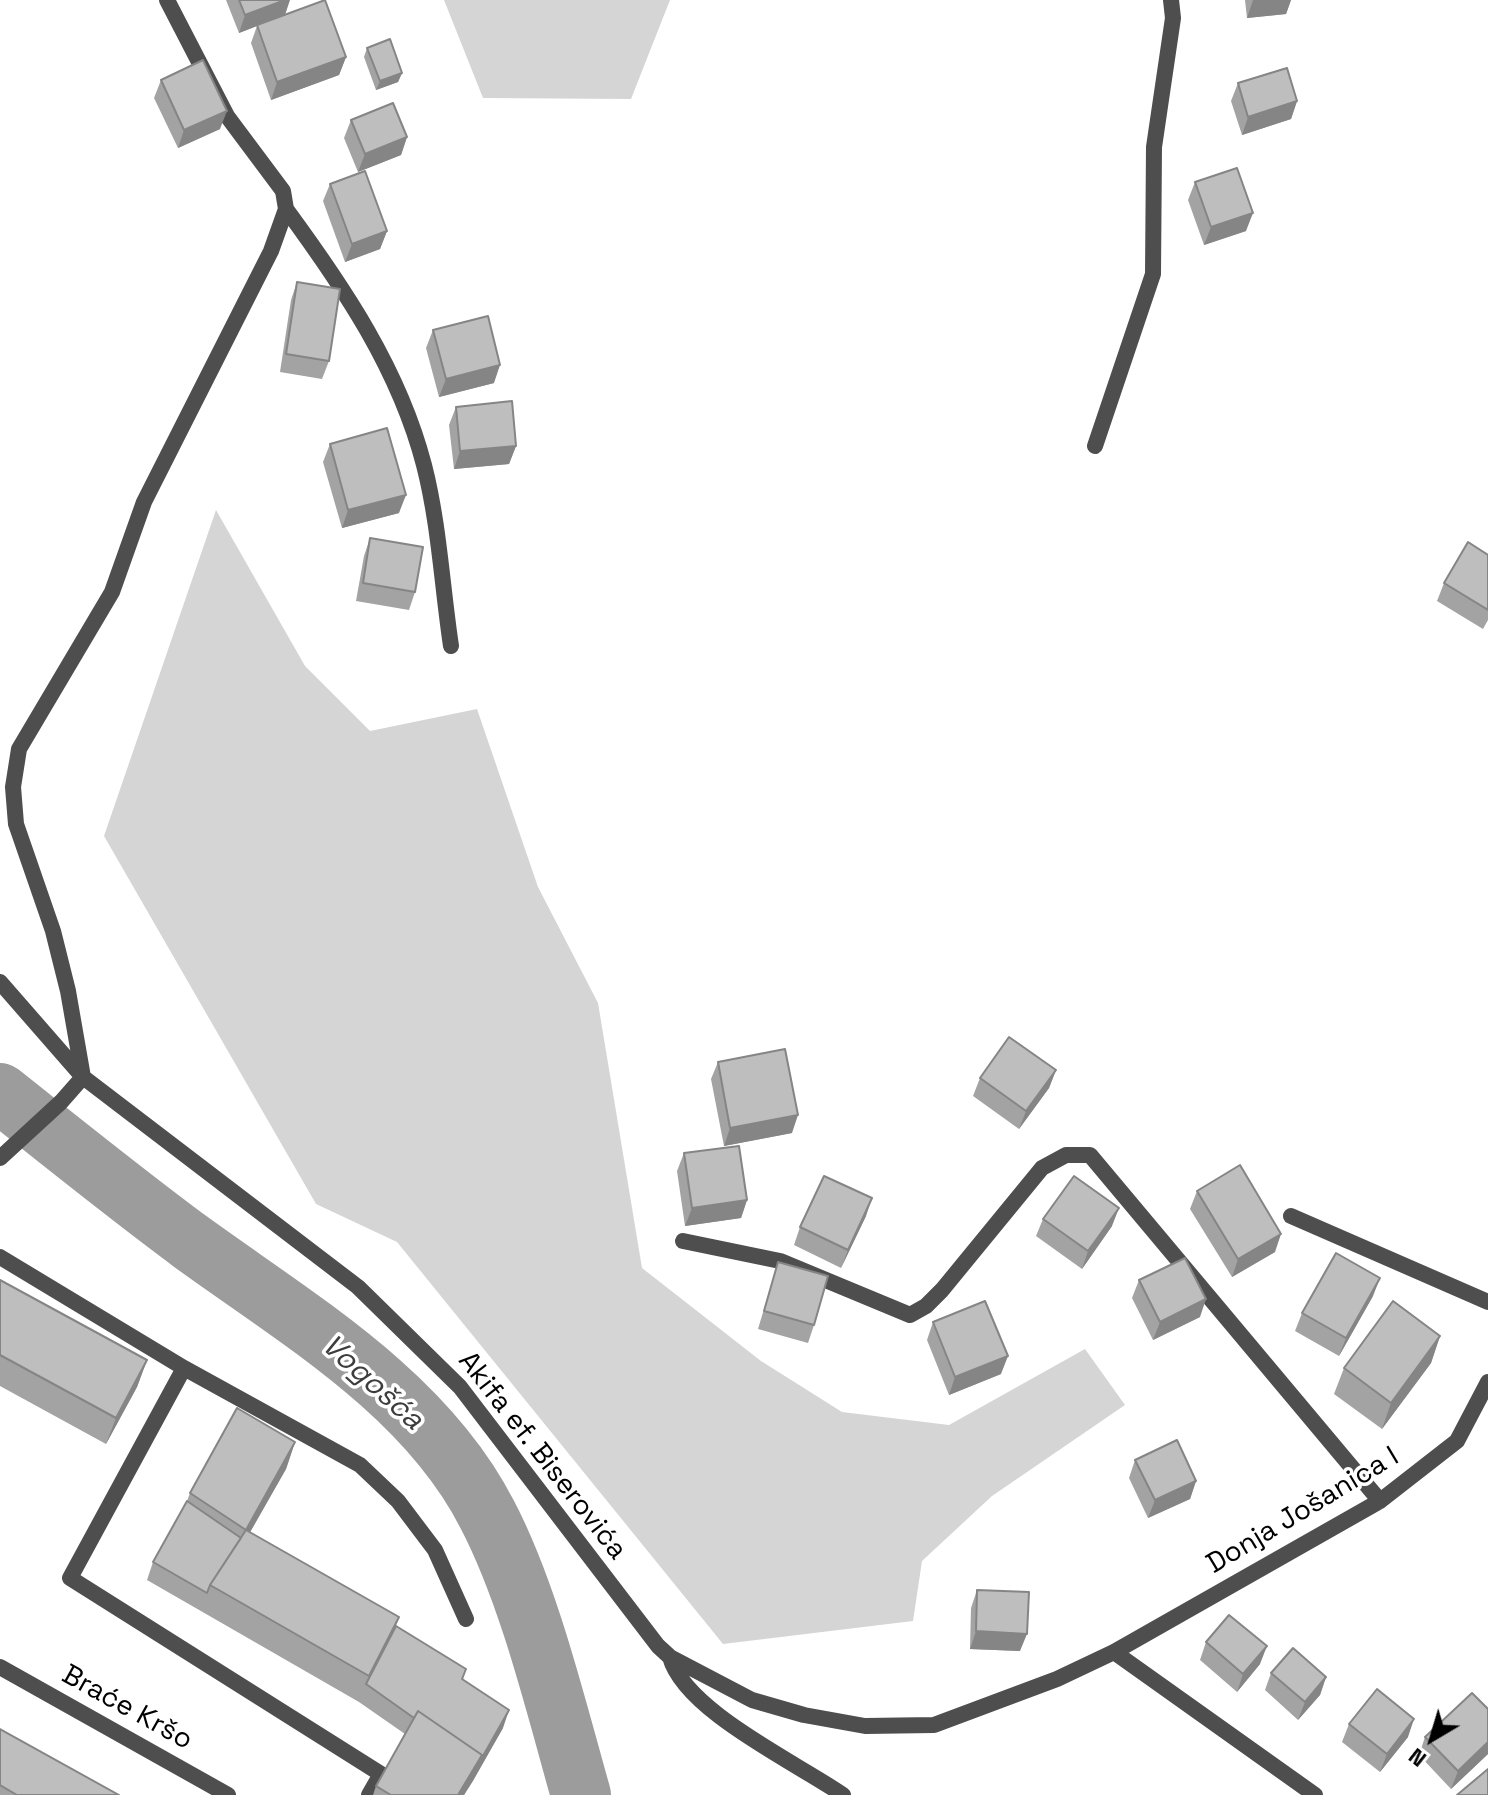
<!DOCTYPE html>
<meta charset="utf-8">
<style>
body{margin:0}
#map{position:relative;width:1488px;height:1795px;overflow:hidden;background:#fff;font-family:"Space Grotesk",sans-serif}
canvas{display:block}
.north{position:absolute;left:1392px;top:1699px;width:80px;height:80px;-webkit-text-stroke:6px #fff;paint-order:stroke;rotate:218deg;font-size:22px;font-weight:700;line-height:32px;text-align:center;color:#000}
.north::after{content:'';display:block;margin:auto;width:28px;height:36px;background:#000;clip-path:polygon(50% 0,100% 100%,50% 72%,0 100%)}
</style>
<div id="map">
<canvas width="1488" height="1795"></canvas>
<div class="north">N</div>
</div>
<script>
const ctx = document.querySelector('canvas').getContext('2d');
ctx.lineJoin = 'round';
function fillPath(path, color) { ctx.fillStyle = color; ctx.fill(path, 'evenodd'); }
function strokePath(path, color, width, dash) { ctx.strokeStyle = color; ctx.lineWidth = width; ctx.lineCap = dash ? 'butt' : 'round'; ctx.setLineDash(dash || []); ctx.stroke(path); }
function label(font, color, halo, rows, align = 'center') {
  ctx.font = font + ' "Space Grotesk",sans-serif'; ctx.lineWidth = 7; ctx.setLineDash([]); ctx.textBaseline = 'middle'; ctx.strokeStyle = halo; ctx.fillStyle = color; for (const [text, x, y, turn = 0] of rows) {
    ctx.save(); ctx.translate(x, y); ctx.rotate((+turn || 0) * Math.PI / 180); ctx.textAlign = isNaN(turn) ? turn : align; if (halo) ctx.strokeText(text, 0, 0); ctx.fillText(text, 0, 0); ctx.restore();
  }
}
const green = new Path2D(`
 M444 0H670L631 99 483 98Z
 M216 510 305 666 370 731 477 709 538 887 598 1003 642 1268 761 1361 842 1412 949 1425 1085 1349 1125 1405 992 1496 922 1561 913 1621 723 1644 397 1242 316 1204 104 836Z`);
const river = new Path2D(`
 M0 1093C63 1143 126 1194 191 1242 297 1319 425 1393 487 1514 529 1594 556 1707 581 1795`);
const lane = new Path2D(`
 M0 1257 184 1368 360 1465 398 1501 435 1550 466 1619
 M184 1368 70 1578 381 1774 369 1795`);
const street = new Path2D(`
 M286 209C344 288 399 369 424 465 439 523 442 586 451 646
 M1095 446 1153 274 1154 147 1173 18 1171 0
 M0 982 82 1076
 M83 1077 68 991 53 931 16 824 13 787 19 749 112 592 144 502 271 251 286 209 283 191 227 116 167 0
 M0 1158 61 1102 83 1077 358 1287 460 1387 658 1646 670 1657 752 1700 804 1715 865 1726 934 1725 1057 1679 1114 1652 1380 1501 1457 1441 1488 1382
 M1291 1216 1488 1302
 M683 1241 780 1261 910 1315 926 1306 942 1290 1042 1168 1066 1155H1090L1380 1501
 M1114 1652 1315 1795
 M670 1657C685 1711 797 1763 843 1795
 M0 1667 228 1795`);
const wall = new Path2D(`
 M226 0H285V15L346 57 339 75 271 100 251 43 257 26 239 33Z
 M1245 0H1291L1286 14 1247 18Z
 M367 48 402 73 398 82 376 90 364 57Z
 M161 80 220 129 178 148 154 98Z
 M1238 83 1297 101 1291 119 1242 135 1231 101Z
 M351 120 407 137 401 155 358 172 344 138Z
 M1195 182 1246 231 1204 245 1188 200Z
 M330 184 387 231 380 249 345 262 323 201Z
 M297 282 329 361 322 379 280 372 291 300Z
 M433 330 494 383 439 397 426 348Z
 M456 407 516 446 509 464 454 469 449 425Z
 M330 444 399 513 342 528 323 462Z
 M370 538 415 592 409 610 356 601 364 556Z
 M1488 555V620L1483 629 1437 601 1444 583Z
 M718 1062 792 1133 724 1146 711 1079Z
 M1056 1070 1049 1088 1019 1129 973 1096 980 1078Z
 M684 1153 747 1200 741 1218 685 1226 677 1171Z
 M1197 1191 1275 1252 1232 1277 1190 1209Z
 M866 1216 841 1268 794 1245 800 1227Z
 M1043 1219 1112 1226 1082 1269 1036 1236Z
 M778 1262 814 1325 808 1343 758 1329Z
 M0 1280 147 1360 137 1387 106 1444 0 1386Z
 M1139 1280 1200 1317 1153 1340 1132 1298Z
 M1373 1296 1339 1356 1295 1331 1302 1313Z
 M933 1322 1001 1374 949 1395 927 1340Z
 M1440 1336 1431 1363 1382 1429 1334 1394 1344 1368Z
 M295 1442 286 1469 250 1532 399 1617 396 1626 466 1669 463 1679 503 1728 464 1795H373L376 1786 405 1734 359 1702 147 1580 153 1562 187 1501 190 1493Z
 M1135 1460 1196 1481 1190 1499 1148 1518 1129 1478Z
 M977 1590 1020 1651 970 1649 971 1608Z
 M1206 1642 1260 1664 1237 1692 1200 1660Z
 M1271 1673 1326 1677 1320 1695 1298 1720 1265 1690Z
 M1488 1709V1754L1451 1789 1419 1755 1425 1737Z
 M1349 1724 1408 1737 1380 1772 1342 1742Z
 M0 1729 119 1795H0Z`);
const shadedWall = new Path2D(`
 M285 0H290L285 15 239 33 245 15Z
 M1253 0H1291L1286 14 1247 18Z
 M346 57 339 75 271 100 277 82Z
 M402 73 398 82 376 90 380 81Z
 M1297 101 1291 119 1242 135 1248 117Z
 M227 111 220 129 178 148 184 130Z
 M407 137 401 155 358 172 365 154Z
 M1253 213 1246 231 1204 245 1211 227Z
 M387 231 380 249 345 262 352 244Z
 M500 365 494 383 439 397 446 379Z
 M516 446 509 464 454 469 460 451Z
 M406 495 399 513 342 528 348 510Z
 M1056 1070 1049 1088 1019 1129 1026 1111Z
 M798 1115 792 1133 724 1146 730 1128Z
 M872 1198 866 1216 841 1268 848 1250Z
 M747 1200 741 1218 685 1226 692 1208Z
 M1119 1208 1112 1226 1082 1269 1088 1251Z
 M1281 1234 1275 1252 1232 1277 1238 1259Z
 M1380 1278 1373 1296 1339 1356 1346 1338Z
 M1206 1299 1200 1317 1153 1340 1160 1322Z
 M1440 1336 1431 1363 1382 1429 1391 1403Z
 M1008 1356 1001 1374 949 1395 955 1377Z
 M147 1360 137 1387 106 1444 116 1418Z
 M295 1442 286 1469 236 1557 246 1530Z
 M1196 1481 1190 1499 1148 1518 1155 1500Z
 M976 1631 1027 1634 1020 1651 970 1649Z
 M1267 1646 1260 1664 1237 1692 1243 1674Z
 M1326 1677 1320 1695 1298 1720 1305 1702Z
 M509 1710 503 1728 473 1781 464 1795H458Z
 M1414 1719 1408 1737 1380 1772 1387 1754Z
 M1488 1742V1754L1451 1789 1458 1771Z`);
const building = new Path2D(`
 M239 0H285L245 15Z
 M325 0 346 57 277 82 257 25Z
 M390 39 402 73 380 81 367 48Z
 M203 60 227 111 184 130 161 80Z
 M1287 68 1297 101 1248 117 1238 83Z
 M393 103 407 137 365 154 351 120Z
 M1237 168 1253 213 1211 227 1195 182Z
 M365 171 387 231 352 244 330 184Z
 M297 282 340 289 329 361 286 354Z
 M488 316 500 365 446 379 433 330Z
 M512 401 516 446 460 451 456 407Z
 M387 428 406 495 348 510 330 444Z
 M370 538 423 547 415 592 363 583Z
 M1468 542 1488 555V610L1444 583Z
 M1009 1037 1056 1070 1026 1111 980 1078Z
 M785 1049 798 1115 730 1128 718 1062Z
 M739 1146 747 1200 692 1208 684 1153Z
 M1240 1165 1281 1234 1238 1259 1197 1191Z
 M824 1176 872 1198 848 1250 800 1227Z
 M1074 1176 1119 1208 1088 1251 1043 1219Z
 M1336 1253 1380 1278 1346 1338 1302 1313Z
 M1185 1258 1206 1299 1160 1322 1139 1280Z
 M778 1262 828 1276 814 1325 764 1311Z
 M0 1280 147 1360 116 1418 0 1355Z
 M985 1301 1008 1356 955 1377 933 1322Z
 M1393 1301 1440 1336 1391 1403 1344 1368Z
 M237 1408 295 1442 246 1530 190 1493Z
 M1177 1440 1196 1481 1155 1500 1135 1460Z
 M187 1501 241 1538 210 1585 207 1593 153 1562Z
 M246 1530 399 1617 369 1676 210 1585Z
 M977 1590 1029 1592 1027 1634 976 1631Z
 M1229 1615 1267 1646 1243 1674 1206 1642Z
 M396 1626 466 1669 462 1679 509 1710 479 1763 482 1755 418 1711 414 1718 366 1684Z
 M1293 1648 1326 1677 1305 1702 1271 1673Z
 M1377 1689 1414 1719 1387 1754 1349 1724Z
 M1472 1693 1488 1709V1742L1458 1771 1425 1737Z
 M418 1711 482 1755 458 1795H391L376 1786Z
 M0 1729 119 1795H17L0 1785Z
 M1488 1769V1795H1457Z`);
const streetNames = [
 ["Akifa ef. Biserovića",542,1456,52],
 ["Donja Jošanica I",1303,1511,-31],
 ["Braće Kršo",127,1708,29]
];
const waterNames = [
 ["Vogošća",372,1383,42]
];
fillPath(green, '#d5d5d5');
strokePath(river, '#9c9c9c', 60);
strokePath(lane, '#4e4e4e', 16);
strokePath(street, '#4e4e4e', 16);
fillPath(wall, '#a3a3a3');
fillPath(shadedWall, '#858585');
fillPath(building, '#bebebe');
strokePath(building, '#858585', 2);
label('28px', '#000', '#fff', streetNames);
label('italic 30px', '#3d3d3d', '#fff', waterNames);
</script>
